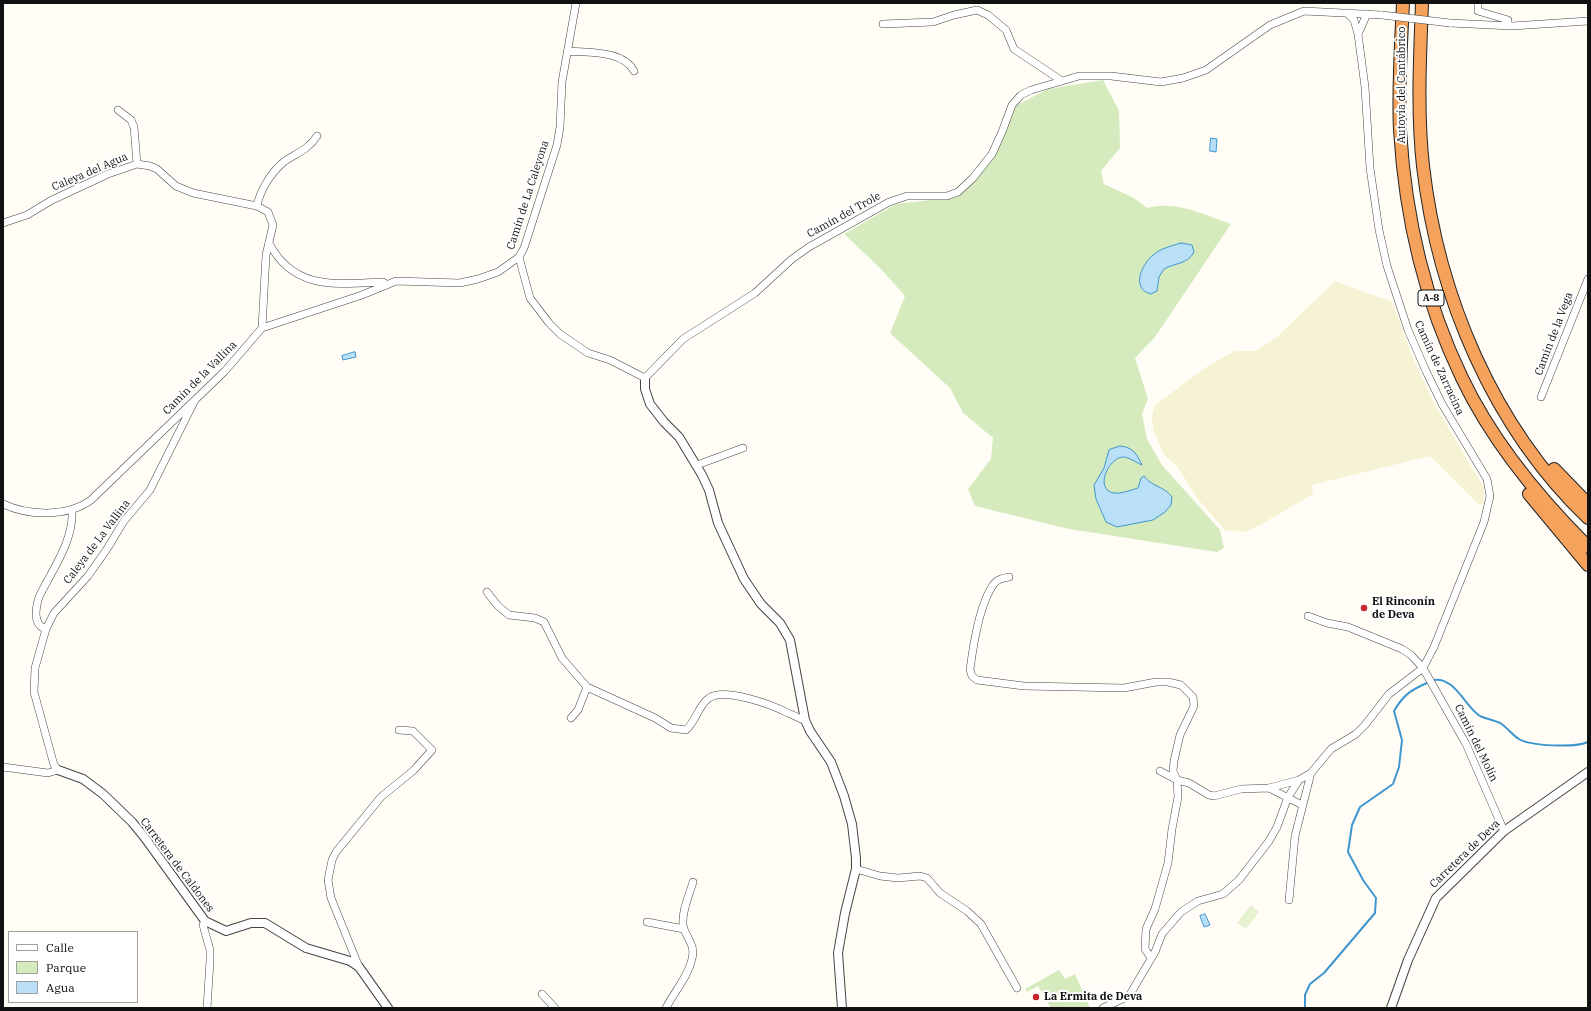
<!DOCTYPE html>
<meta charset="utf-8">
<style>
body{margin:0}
#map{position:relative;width:1591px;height:1011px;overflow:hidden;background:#fffdf5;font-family:"IBM Plex Serif",serif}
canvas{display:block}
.frame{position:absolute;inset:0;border:4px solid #111;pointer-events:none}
.legend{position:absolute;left:8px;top:931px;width:130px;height:72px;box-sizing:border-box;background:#fff;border:1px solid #a0a0a0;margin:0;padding:5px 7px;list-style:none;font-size:12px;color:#111}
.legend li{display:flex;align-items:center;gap:8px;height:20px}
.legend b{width:20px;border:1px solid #a0a0a0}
</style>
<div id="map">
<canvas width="1591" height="1011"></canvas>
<div class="frame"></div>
<ul class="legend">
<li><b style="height:5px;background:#fff"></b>Calle</li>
<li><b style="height:11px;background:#d5ebbd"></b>Parque</li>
<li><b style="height:11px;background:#b9e0f7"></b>Agua</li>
</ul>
</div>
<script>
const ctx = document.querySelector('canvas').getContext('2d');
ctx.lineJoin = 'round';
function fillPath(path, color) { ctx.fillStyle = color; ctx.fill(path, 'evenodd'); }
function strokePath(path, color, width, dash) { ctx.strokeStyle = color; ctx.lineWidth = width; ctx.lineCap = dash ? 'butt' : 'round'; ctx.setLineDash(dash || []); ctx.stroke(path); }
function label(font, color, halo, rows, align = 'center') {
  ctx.font = font + ' "IBM Plex Serif",serif'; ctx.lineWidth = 4; ctx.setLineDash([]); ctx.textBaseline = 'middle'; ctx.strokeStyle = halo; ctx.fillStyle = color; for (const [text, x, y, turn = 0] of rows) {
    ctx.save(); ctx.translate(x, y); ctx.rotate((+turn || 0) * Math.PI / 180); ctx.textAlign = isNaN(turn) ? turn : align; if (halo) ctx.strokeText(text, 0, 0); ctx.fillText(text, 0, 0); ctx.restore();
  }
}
const farmland = new Path2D(`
 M1335 281 1392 302 1414 361 1435 405 1484 488 1483 504H1478L1430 456 1312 485 1313 494 1260 525 1244 532 1225 530 1197 498 1177 466 1164 455 1153 429 1152 416 1155 405 1208 366 1235 351H1256L1278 336Z`);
const green = new Path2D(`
 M1103 80 1119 111 1120 148 1101 171 1104 184 1134 198 1147 208C1177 200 1202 214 1231 224L1155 337 1135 358 1148 399 1142 414 1147 439 1162 465 1220 530 1224 548 1217 552 1069 529 975 506 968 489 991 459 993 438 963 413 950 388 890 333 905 296 880 268 844 234 896 204 957 197 987 159 1017 105 1048 89Z
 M1059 970 1065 979 1075 974 1090 1008H1051L1038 986 1027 992 1025 989Z`);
const pitch = new Path2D(`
 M1251 905 1259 912 1246 929 1237 923Z`);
const water = new Path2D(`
 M1211 138 1217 139 1216 152 1210 151Z
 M1181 243 1192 245 1194 252C1188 264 1175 263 1164 269L1159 277 1157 291 1151 294C1131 289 1141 265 1153 255 1161 248 1172 246 1181 243Z
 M355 352 356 357 343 360 342 356Z
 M1120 446C1133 447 1137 454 1142 465 1137 463 1129 457 1123 457 1108 458 1094 490 1114 493 1121 494 1131 490 1138 488L1141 478 1144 476C1152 487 1164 486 1172 497L1171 505 1165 512 1153 520 1117 527 1106 522 1096 499 1094 485 1104 468 1109 450Z
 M1205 914 1210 925 1204 927 1200 916Z`);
const stream = new Path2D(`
 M1433 680C1455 676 1465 707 1480 716 1486 719 1494 720 1500 723 1507 727 1512 735 1519 739 1530 746 1576 748 1588 742
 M1305 1008V995L1310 984 1324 973 1375 913 1376 898 1363 880 1348 852 1352 825 1360 807 1393 784 1399 767 1402 740 1394 711C1404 694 1411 690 1429 682`);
const minor = new Path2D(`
 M576 3 562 82 560 127 557 145 524 248 519 257 530 298 549 323 560 334 588 353 610 360 645 378 683 339 755 293 792 259 809 247 889 202 907 196H947L958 192 973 178 992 154 1002 132 1012 105 1021 95 1031 90 1079 76H1111L1161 82 1183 78 1206 70 1270 25 1304 11 1382 15
 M1478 3V11L1508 20V26
 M1450 23 1512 26 1588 21
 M883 24 933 22 954 15 977 10 988 15 1006 30 1014 49 1062 81
 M1358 34 1367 14
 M568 51C588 53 623 50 634 71
 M118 110 131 120 134 127 137 164
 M257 206C260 190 272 171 285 161 297 153 309 149 317 136
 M3 223 27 215 52 200 108 174 137 164 150 166 157 169 176 186 193 193 257 206 268 212 273 225 266 255 262 328
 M269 243C294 291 337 284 383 282L387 285
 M1541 397 1588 279
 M697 465 743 448
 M3 504C29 516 68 517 91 500L225 371 262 328 362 295 396 281 460 283 478 279 498 272 519 257
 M1009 577C1003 578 997 579 993 585 980 604 973 646 970 670L972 676 977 680 1024 686 1124 688 1156 682H1168L1181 685 1193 697 1194 706 1180 735 1174 761 1173 771 1177 780 1178 797 1172 829 1168 863 1155 909 1146 929 1145 949 1151 958
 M487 592 498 606 509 615 535 618 544 622 562 658 587 687 655 718 671 728 686 730C696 721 698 706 709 698 725 687 772 705 788 713 795 715 798 719 805 720
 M1308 616 1327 623 1348 627 1402 649 1411 655 1423 668 1466 744 1504 831
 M46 629C32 625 36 607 39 597 52 570 74 541 72 510
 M571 718 578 710 587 687
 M3 767 48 773 58 770
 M58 770 54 765 34 692 35 668 46 629 54 613 88 576 107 549 124 521 150 490 194 402
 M1160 771 1177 780 1189 783 1209 795 1214 796 1241 789 1269 788 1299 780
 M1269 788 1302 805
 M856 869 880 876 898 878 920 876 927 878 940 893 967 911 981 924 1017 988
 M1289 900 1295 836 1311 773
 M205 921 203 925 210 950V961L207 1008
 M647 922 684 929
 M359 967 331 898 328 880 332 860 336 852 381 797 414 770 432 750 413 731 399 730
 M542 994 555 1008
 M666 1008C674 992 688 977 692 959 696 942 684 937 683 924 682 910 689 896 693 882
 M1103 1008 1129 996 1155 952 1162 934 1181 912 1198 901 1223 894 1239 880 1269 841 1277 827 1288 797 1299 780 1311 773 1331 749 1356 734 1365 725 1389 694 1423 668 1434 647 1484 522 1490 496 1487 479 1442 404 1426 371 1408 330 1387 266 1379 230 1370 168 1365 87 1358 34 1354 20 1347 13`);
const tertiary = new Path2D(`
 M645 378V389L650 404 664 422 679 437 702 475 709 490 718 523 744 579 761 604 780 623 790 640 805 720 810 731 831 762 844 796 852 824 856 858V869L845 913 838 953 842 1008
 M58 770 83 779 103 794 132 822 145 838 205 921 226 931 251 923H265L306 948 350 961 359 967 388 1008
 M1391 1008 1408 960 1436 898 1504 831 1588 772`);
const motorway = new Path2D(`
 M1403 3C1401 45 1398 88 1400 130 1405 215 1425 301 1462 378 1492 441 1539 498 1588 547
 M1422 3C1420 57 1417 112 1423 166 1438 296 1493 427 1588 518
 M1554 469 1588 504
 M1529 494 1588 565`);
const minorBridge = new Path2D(`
 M1382 15 1450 23`);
const markers = [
 [1364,608,4,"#c4262e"],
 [1036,997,4,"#c4262e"]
];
const shields = [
 [1431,298,26]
];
const shieldNames = [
 ["A-8",1431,298]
];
const streetNames = [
 ["Autovía del Cantábrico",1402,85,-90],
 ["Caleya del Agua",90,172,-23],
 ["Camín de La Caleyona",528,195,-72],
 ["Camín del Trole",844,215,-29],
 ["Camin de la Vega",1554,334,-69],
 ["Camín de Zarracina",1439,368,65],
 ["Camín de la Vallina",200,378,-45],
 ["Caleya de La Vallina",97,542,-53],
 ["Camín del Molín",1476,743,64],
 ["Carretera de Deva",1465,854,-44],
 ["Carretera de Caldones",177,865,53]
];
const poiNames = [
 ["El Rinconín",1372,602],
 ["de Deva",1372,615],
 ["La Ermita de Deva",1044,997]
];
fillPath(farmland, '#f6f3d4');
fillPath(green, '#d5ebbd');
fillPath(pitch, '#e6f2cf');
fillPath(water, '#b9e0f7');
strokePath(water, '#3f96cf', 1);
strokePath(stream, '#3f96cf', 2);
strokePath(minor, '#444', 8);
strokePath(tertiary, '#444', 10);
strokePath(motorway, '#222', 14);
strokePath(minor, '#fff', 7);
strokePath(tertiary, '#fff', 8);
strokePath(motorway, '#f5a25d', 12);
strokePath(minorBridge, '#444', 8, []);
strokePath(minorBridge, '#fff', 7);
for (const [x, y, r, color] of markers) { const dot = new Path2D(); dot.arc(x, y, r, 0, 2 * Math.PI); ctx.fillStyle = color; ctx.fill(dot); strokePath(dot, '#fff', 1.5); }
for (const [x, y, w] of shields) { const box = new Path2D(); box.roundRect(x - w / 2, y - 8, w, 16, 3); ctx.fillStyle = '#fff'; ctx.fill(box); strokePath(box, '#111', 1); }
label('bold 10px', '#111', null, shieldNames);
label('11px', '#111', '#fff', streetNames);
label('bold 11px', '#111', '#fff', poiNames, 'left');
</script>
